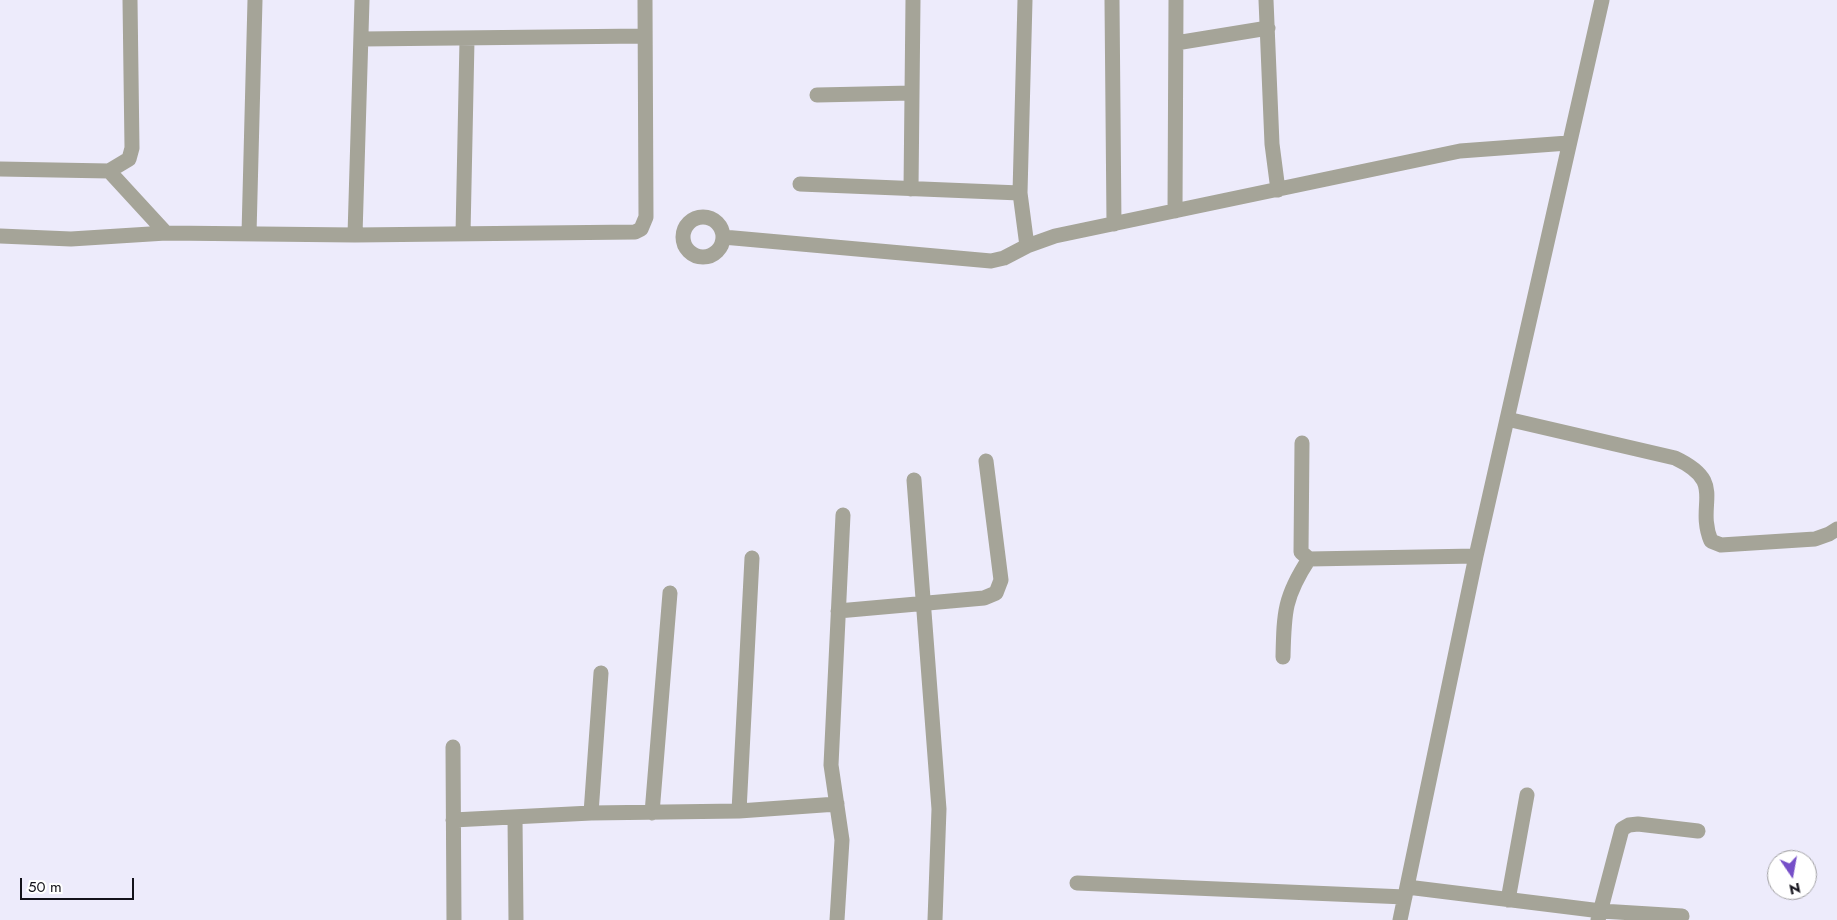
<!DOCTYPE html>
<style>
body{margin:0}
#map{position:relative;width:1837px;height:920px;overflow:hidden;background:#edebfb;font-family:Jost,sans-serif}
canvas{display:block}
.north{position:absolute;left:1767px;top:850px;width:50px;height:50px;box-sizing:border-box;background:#fff;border:1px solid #a1a0a3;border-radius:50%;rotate:168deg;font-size:14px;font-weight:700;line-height:20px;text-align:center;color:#13121a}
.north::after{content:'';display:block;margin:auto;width:18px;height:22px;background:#764fc8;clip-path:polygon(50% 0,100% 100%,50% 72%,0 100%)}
.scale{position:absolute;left:20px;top:878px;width:114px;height:22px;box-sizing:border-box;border:2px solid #13121a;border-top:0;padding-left:6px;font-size:15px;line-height:18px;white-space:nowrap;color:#13121a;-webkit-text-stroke:4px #fff;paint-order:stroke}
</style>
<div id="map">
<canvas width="1837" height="920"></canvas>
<div class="north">N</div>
<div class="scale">50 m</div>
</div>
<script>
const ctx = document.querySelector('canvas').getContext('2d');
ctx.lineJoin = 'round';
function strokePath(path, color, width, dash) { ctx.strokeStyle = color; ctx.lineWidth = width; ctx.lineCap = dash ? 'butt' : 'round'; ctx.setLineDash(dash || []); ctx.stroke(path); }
const minor = new Path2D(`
 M1025 0 1020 193 1027 246
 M1112 0 1114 224
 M1266 0 1272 144 1278 190
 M362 39 644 36
 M1176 43 1268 28
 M817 95 912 93
 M0 169 109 171 166 233
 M109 171 129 159 132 148 130 0
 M800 184 1020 193
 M911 189 913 0
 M1175 211 1176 0
 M683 237a20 20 0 1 1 40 0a20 20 0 1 1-40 0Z
 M249 234 255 0
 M463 234 467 40
 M355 235 362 0
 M0 236 71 239 166 233 355 235 635 232 641 229 646 217 645 0
 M723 237 991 261 1004 258 1027 246 1055 236 1460 151 1568 143
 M1507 419 1675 458C1728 483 1695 502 1711 541L1721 545 1815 539 1829 534 1837 529
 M1302 443 1301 552 1309 559 1476 556
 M914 480 939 809 935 920
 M838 611 984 598 996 593 1001 580 986 461
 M1283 657C1284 613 1284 597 1309 559
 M453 747 454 920
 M739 811 752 558
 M591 813 601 673
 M652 813 670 593
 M515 817 516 920
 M453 820 591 813 739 811 837 804
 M1077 883 1405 897
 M1407 887 1601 911 1682 916
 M1508 900 1527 795
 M837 920 842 840 831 765 843 515
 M1400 920 1476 556 1602 0
 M1598 920 1622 829 1629 825 1638 824 1698 831`);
strokePath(minor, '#a5a498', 15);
</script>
